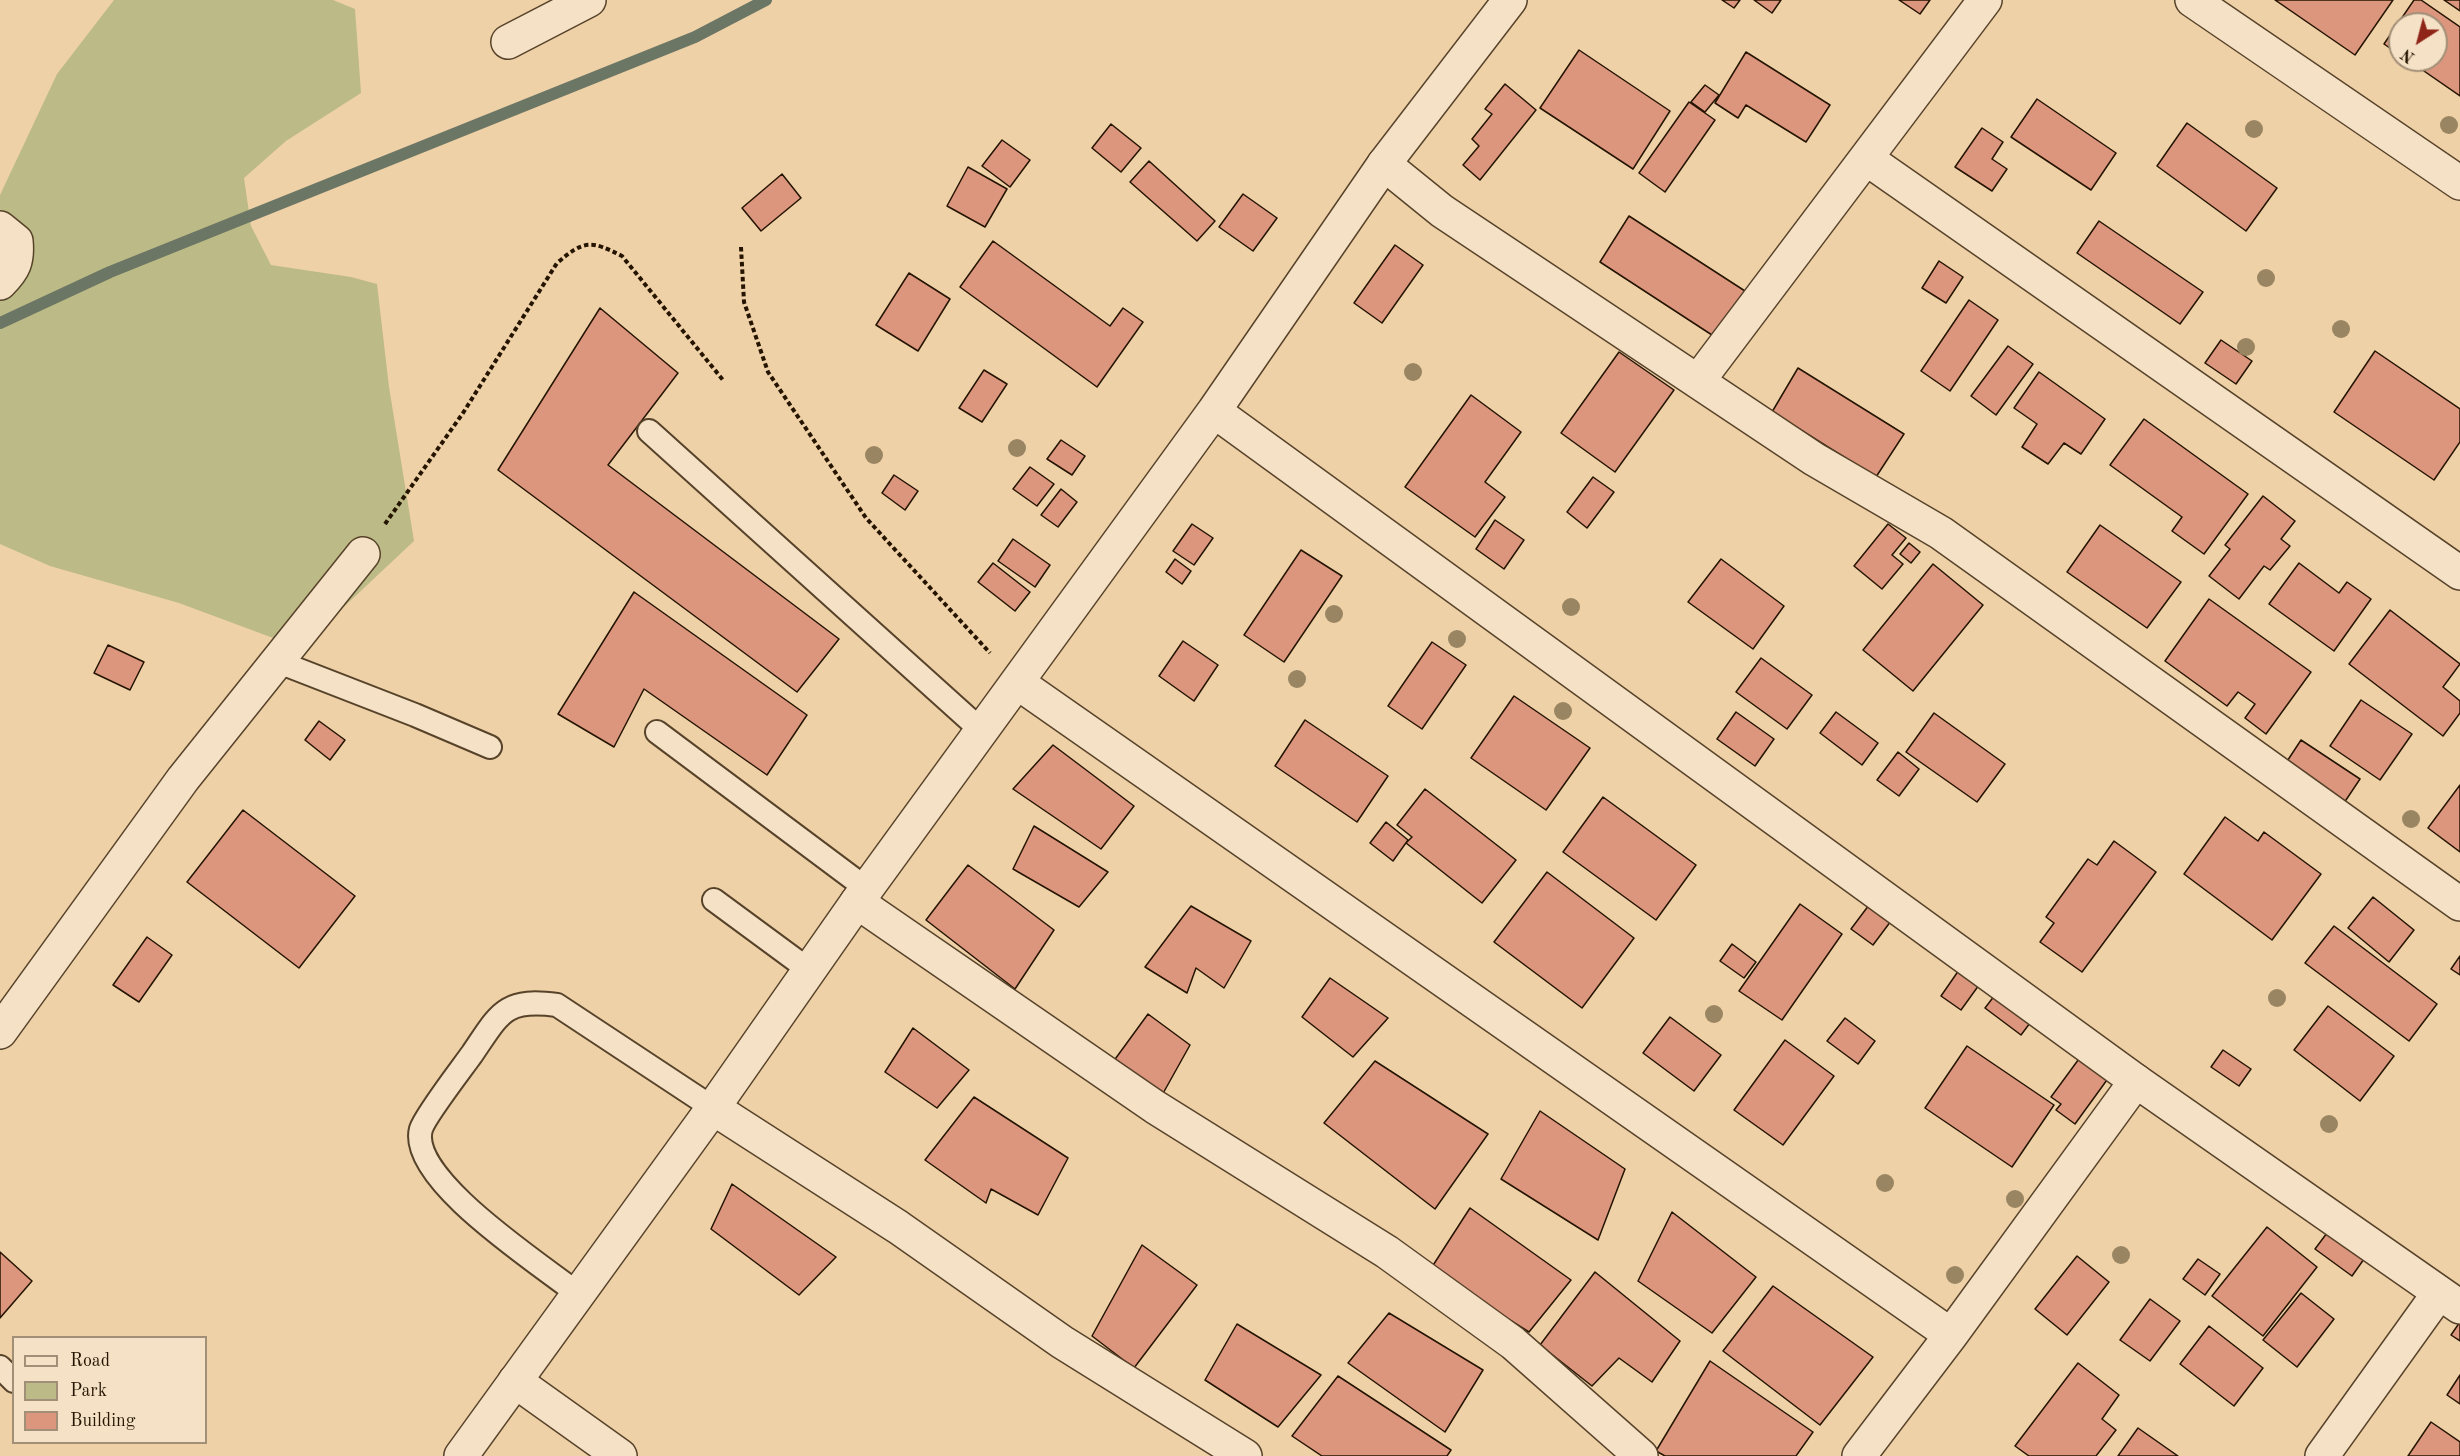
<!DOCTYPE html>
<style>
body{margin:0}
#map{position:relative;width:2460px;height:1456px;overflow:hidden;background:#efd1a8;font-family:"Old Standard TT",serif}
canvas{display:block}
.legend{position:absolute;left:12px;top:1336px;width:195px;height:108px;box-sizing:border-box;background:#f5e1c6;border:2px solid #a18f77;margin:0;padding:8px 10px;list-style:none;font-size:18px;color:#241400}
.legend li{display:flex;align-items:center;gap:12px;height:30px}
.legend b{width:30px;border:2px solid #a18f77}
.north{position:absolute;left:2388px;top:12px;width:60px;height:60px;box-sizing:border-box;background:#f5e1c6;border:2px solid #a18f77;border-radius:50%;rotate:216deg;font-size:16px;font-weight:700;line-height:24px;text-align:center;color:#241400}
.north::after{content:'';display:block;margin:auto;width:21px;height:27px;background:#8f2418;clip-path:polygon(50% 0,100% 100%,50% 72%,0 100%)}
</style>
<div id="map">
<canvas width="2460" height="1456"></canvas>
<ul class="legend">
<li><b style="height:8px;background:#f5e1c6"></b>Road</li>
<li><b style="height:16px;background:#bcba86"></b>Park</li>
<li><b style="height:16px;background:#dd967e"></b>Building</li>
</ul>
<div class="north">N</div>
</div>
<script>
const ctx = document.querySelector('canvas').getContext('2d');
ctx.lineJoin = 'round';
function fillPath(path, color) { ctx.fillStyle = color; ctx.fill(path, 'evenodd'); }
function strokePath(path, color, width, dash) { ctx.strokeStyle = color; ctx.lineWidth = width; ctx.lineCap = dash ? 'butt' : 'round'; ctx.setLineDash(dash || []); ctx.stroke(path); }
const green = new Path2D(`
 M114 0H333L355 9 361 93 286 141 244 178 251 226 271 265 351 277 377 284 389 387 414 541 300 648 179 603 50 566 0 544V195L57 74Z`);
const stream = new Path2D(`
 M0 323 110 272 695 37 766 0`);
const building = new Path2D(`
 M1722 0H1740L1734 8Z
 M1754 0H1781L1772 13Z
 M1899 0H1930L1920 14Z
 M2275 0H2393L2355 55Z
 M2414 0H2421L2460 27V96L2408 60H2436V24H2400V55L2384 44Z
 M2444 0H2460V11Z
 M1579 50 1670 111 1633 169 1540 108Z
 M1746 52 1830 105 1806 142 1746 105 1738 118 1715 103Z
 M1505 84 1536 110 1480 180 1463 165 1479 146 1472 139 1492 114 1485 109Z
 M1705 85 1719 95 1705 112 1691 102Z
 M2037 99 2116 153 2091 190 2011 137Z
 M1689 102 1715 120 1665 192 1639 173Z
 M2187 123 2277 188 2246 231 2157 166Z
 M1111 124 1141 148 1121 172 1092 148Z
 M1982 128 2003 142 1992 159 2007 169 1992 191 1955 167Z
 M1002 140 1030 160 1010 187 982 166Z
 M1149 161 1215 221 1197 241 1130 182Z
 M968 167 1007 189 985 227 947 206Z
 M782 174 801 198 761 231 742 208Z
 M1243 194 1277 218 1253 251 1219 227Z
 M1629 216 1745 291 1715 337 1600 262Z
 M2099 221 2203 292 2180 324 2077 253Z
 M993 241 1110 326 1123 308 1143 322 1097 387 960 287Z
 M1395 245 1423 265 1382 323 1354 303Z
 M1939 261 1963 277 1946 303 1922 288Z
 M909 273 950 299 918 351 876 325Z
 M1969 300 1998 320 1950 391 1921 371Z
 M600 308 678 373 608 465 839 639 797 692 498 470Z
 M2221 340 2252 361 2236 384 2205 363Z
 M2008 346 2033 364 1996 415 1971 396Z
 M2375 351 2460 409V442L2434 480 2334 412Z
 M1619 352 1674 390 1615 472 1561 433Z
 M1798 368 1904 434 1876 477 1772 412Z
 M984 370 1007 384 982 422 959 408Z
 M2039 372 2105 419 2081 454 2064 443 2048 464 2022 447 2037 424 2014 408Z
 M1471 395 1521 432 1485 482 1505 497 1475 537 1405 487Z
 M2144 419 2248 494 2204 554 2172 531 2182 517 2110 465Z
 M1061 440 1085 456 1072 475 1047 459Z
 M1030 467 1054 484 1037 506 1013 489Z
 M894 475 918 491 905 510 882 493Z
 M1593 477 1614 492 1587 528 1567 512Z
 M1061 489 1077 502 1058 527 1041 515Z
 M2263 496 2295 521 2281 539 2290 546 2270 570 2264 566 2239 599 2209 576 2230 549 2225 545Z
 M1495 520 1524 540 1504 569 1476 549Z
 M1192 524 1213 538 1194 565 1173 551Z
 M1888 524 1906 538 1892 555 1903 564 1882 589 1854 566Z
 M2100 525 2181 582 2147 628 2067 572Z
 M1013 539 1050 565 1035 587 998 561Z
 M1909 543 1920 552 1911 563 1900 554Z
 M1301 550 1342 576 1284 662 1244 635Z
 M1175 559 1191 571 1182 584 1166 572Z
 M1721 559 1784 606 1753 649 1688 602Z
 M993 563 1030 592 1015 611 978 582Z
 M2299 563 2339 593 2347 582 2371 599 2334 651 2269 604Z
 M1933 564 1983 605 1913 691 1863 650Z
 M634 592 807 715 767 775 644 689 614 747 558 714Z
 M2209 599 2311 672 2266 734 2245 718 2255 704 2238 692 2227 706 2165 661Z
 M2390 610 2460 664 2443 687 2460 701V713L2443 736 2349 664Z
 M1183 641 1218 665 1194 701 1159 676Z
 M1432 642 1466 665 1422 729 1388 706Z
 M108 645 144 662 130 690 94 673Z
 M1761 658 1812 695 1787 729 1736 692Z
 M1514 696 1590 748 1546 810 1471 758Z
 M2361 700 2412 734 2380 780 2330 746Z
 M1736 712 1774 739 1755 766 1717 739Z
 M1836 712 1878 743 1862 765 1820 733Z
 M1934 713 2005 764 1977 802 1906 752Z
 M1305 720 1388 776 1357 822 1275 766Z
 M319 721 345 740 330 760 305 740Z
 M2301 740 2360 779 2340 809 2282 769Z
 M1053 745 1134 806 1101 849 1013 789Z
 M1898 752 1919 769 1899 796 1877 780Z
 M2460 785V852L2428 828Z
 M1425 789 1516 860 1482 903 1406 843 1412 837 1397 825Z
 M1603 797 1696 865 1656 920 1563 852Z
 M243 810 355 896 299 968 187 882Z
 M2225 817 2258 841 2264 832 2321 874 2272 940 2184 874Z
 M1386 822 1408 840 1393 861 1370 843Z
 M1034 826 1108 872 1079 907 1013 869Z
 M2114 841 2156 872 2082 972 2040 942 2054 923 2046 917 2088 859 2097 865Z
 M968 865 1054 930 1015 989 926 920Z
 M1547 872 1634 938 1582 1008 1494 942Z
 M2373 897 2414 930 2389 962 2348 928Z
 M1800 904 1842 934 1782 1020 1739 991Z
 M1869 905 1891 921 1873 945 1851 929Z
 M1191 906 1251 941 1224 988 1196 968 1187 993 1145 967Z
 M2334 926 2437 1004 2409 1041 2305 963Z
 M147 937 172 955 139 1002 113 985Z
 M1732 944 1756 962 1744 978 1720 961Z
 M2460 956V975L2451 969Z
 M1959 970 1979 985 1961 1010 1941 996Z
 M1330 978 1388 1018 1353 1057 1302 1017Z
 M1998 991 2033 1019 2021 1035 1985 1008Z
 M2328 1006 2394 1056 2360 1101 2294 1050Z
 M1148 1014 1190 1045 1161 1097 1113 1062Z
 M1670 1017 1721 1055 1694 1091 1643 1053Z
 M1845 1018 1875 1041 1858 1064 1827 1041Z
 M913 1028 969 1070 937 1108 885 1072Z
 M1785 1040 1834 1076 1783 1145 1734 1110Z
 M1967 1046 2054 1105 2012 1167 1925 1108Z
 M2223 1050 2251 1069 2239 1086 2211 1067Z
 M2084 1052 2112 1073 2075 1124 2056 1110 2061 1104 2051 1097Z
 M1375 1061 1488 1134 1435 1209 1324 1123Z
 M974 1097 1068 1158 1038 1215 991 1189 986 1203 925 1160Z
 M1540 1111 1625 1169 1598 1240 1501 1179Z
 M732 1184 836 1257 799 1295 711 1229Z
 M1470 1208 1571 1280 1529 1332 1430 1270Z
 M1672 1212 1756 1277 1712 1333 1638 1281Z
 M2333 1225 2369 1252 2352 1276 2315 1249Z
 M2267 1227 2317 1267 2263 1336 2212 1296Z
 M1142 1245 1197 1285 1134 1368 1092 1336Z
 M0 1252 32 1281 0 1318Z
 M2077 1256 2109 1282 2067 1335 2035 1309Z
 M2198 1259 2220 1274 2205 1295 2183 1279Z
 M1595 1272 1680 1341 1652 1382 1619 1358 1592 1386 1540 1345Z
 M1773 1286 1873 1357 1820 1425 1723 1351Z
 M2301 1293 2334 1319 2297 1367 2263 1340Z
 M2150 1299 2180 1321 2150 1361 2120 1340Z
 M1389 1313 1483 1370 1445 1432 1348 1363Z
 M2460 1322V1341L2451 1335Z
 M1237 1324 1321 1375 1278 1427 1205 1380Z
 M2209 1326 2263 1368 2234 1406 2180 1364Z
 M1710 1361 1813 1432 1796 1456H1665L1656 1451Z
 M2078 1363 2119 1395 2102 1419 2116 1430 2096 1456H2029L2015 1446Z
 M2460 1375V1404L2447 1395Z
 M1338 1376 1451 1450 1447 1456H1322L1292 1436Z
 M2431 1422 2460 1442V1456H2408Z
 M2138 1428 2178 1456H2118Z`);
const path = new Path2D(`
 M741 247 744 302 768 372 866 518 990 653
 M385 524 463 413 557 263C584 240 591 240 622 256L723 380`);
const service = new Path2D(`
 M649 431 982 731
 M276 661 415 715 490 747
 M657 732 867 889
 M714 900 809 970
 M578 1294C542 1265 407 1179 421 1129 425 1116 462 1068 472 1054 500 1013 504 998 557 1005L713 1108
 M0 1367 14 1381`);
const minor = new Path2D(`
 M2192 0 2460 183
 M508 42 589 0
 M1867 159 2460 573
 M1384 164 1442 211 1814 459 1941 533 2460 904
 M0 228 16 241C18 261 14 269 0 283
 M1698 381 1985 0
 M1018 683 1951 1335
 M857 902 1155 1107 1387 1252 1513 1343 1641 1456
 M0 1032 183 779 363 554
 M713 1108 898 1227 1062 1342 1245 1456
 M515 1381 620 1456
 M1859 1456 1951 1335 2136 1081
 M2322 1456 2439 1293`);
const tertiary = new Path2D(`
 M1214 411 2136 1081 2460 1307
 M461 1456 713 1108 857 902 1214 411 1384 164 1510 0`);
const trees = [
 [2449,125],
 [2254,129],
 [2266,278],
 [2341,329],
 [2246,347],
 [1413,372],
 [1017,448],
 [874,455],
 [1571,607],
 [1334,614],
 [1457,639],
 [1297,679],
 [1563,711],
 [2411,819],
 [2277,998],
 [1714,1014],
 [2329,1124],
 [1885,1183],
 [2015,1199],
 [2121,1255],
 [1955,1275]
];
fillPath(green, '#bcba86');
strokePath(stream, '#6b7664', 12);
fillPath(building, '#dd967e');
strokePath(building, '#241400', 1.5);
strokePath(service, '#57432a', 26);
strokePath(minor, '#57432a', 36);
strokePath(tertiary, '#57432a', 36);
strokePath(path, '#241400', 4, [4.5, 3]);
strokePath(service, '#f5e1c6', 22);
strokePath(minor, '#f5e1c6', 33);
strokePath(tertiary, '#f5e1c6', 33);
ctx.fillStyle = '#998562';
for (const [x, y] of trees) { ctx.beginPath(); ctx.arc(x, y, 9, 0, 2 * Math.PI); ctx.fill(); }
</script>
